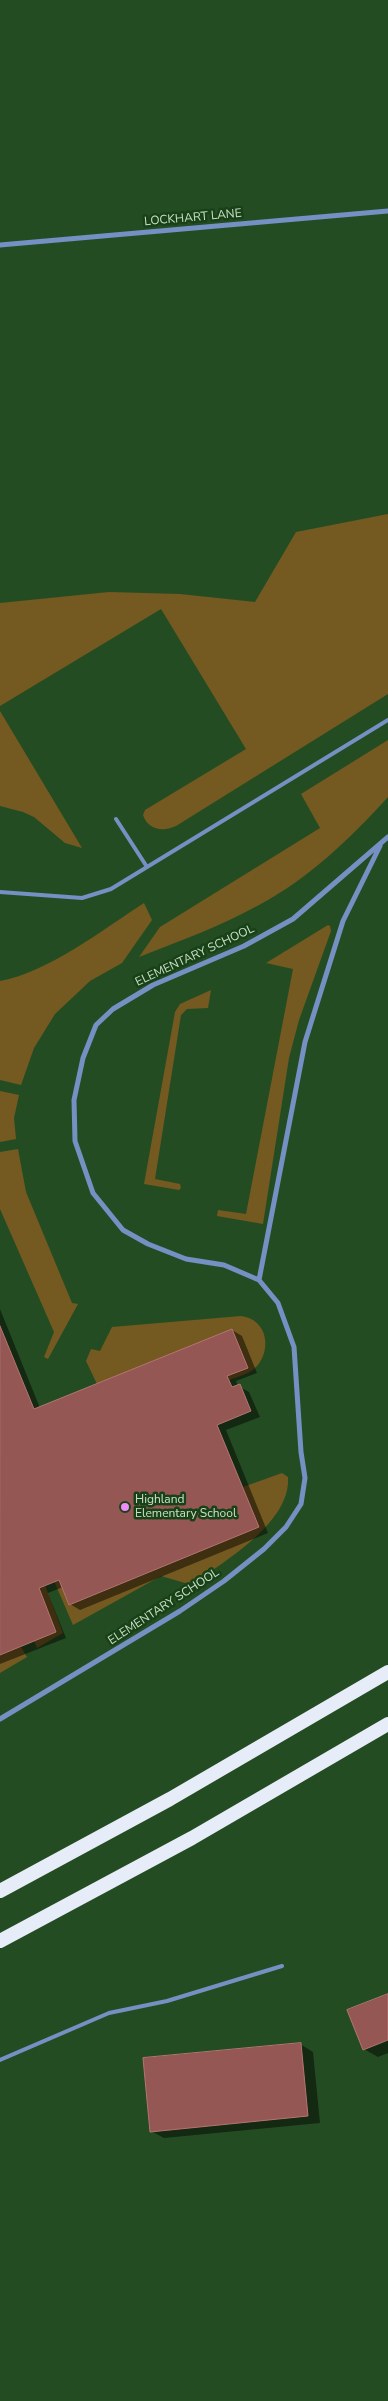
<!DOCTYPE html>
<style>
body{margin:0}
canvas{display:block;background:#244c22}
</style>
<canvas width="388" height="2401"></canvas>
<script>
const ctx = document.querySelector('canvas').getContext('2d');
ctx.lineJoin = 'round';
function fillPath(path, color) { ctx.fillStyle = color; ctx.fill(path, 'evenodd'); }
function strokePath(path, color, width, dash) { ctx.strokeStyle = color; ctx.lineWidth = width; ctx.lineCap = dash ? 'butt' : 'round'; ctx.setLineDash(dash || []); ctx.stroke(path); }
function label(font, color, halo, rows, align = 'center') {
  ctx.font = font + ' "Nunito Sans",sans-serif'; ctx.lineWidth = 5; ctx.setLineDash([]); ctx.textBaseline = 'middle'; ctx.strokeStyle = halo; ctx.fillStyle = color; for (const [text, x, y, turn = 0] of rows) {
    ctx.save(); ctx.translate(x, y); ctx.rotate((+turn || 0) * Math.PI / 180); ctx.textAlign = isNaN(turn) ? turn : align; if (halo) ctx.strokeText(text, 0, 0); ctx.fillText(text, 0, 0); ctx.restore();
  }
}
const green = new Path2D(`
 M388 514V694L176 826C163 832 148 830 143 815L145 810 246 749 161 609 0 706V603L109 592 180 594 255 602 296 532Z
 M0 711 82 848 65 843 34 817 23 812 0 806Z
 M388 740V797C351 838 308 879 259 905 221 926 180 941 139 957L160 927 320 828 301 794Z
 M144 903 152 920 122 963 90 981 55 1014 34 1048 21 1085 0 1080V981C49 972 102 930 144 903Z
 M328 925 330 926 331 931 299 1020 289 1058 263 1224 217 1216 218 1210 246 1214 293 969 266 963Z
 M211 990 208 1008 187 1009 181 1015 155 1179 180 1184 181 1188 179 1190 144 1184 175 1012 180 1004Z
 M0 1091 19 1095 14 1118 16 1139 0 1142Z
 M18 1149 26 1192 72 1303 78 1304 48 1359 44 1357 54 1332 0 1209V1152Z
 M241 1316C268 1319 273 1352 254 1369 248 1374 237 1377 229 1380L227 1376 97 1384 86 1361 91 1349 100 1351 112 1327Z
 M282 1473 288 1477C291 1523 224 1561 192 1585L161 1576 73 1625 54 1581 59 1580 69 1605 259 1527 243 1487Z
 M45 1585 63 1633 37 1648 34 1641 56 1632 39 1588Z
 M21 1647 27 1657 0 1673V1655Z`);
const shadow = new Path2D(`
 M0 1309 40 1408 232 1330 242 1336 257 1373 236 1381 238 1386 249 1392 260 1417 226 1430 268 1533 80 1610 70 1604 63 1587 48 1593 66 1638 0 1664Z
 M388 1995V2053L378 2057 364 2049Z
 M300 2044 313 2052 320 2123 164 2138 151 2131Z`);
const building = new Path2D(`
 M0 1326 34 1409 232 1329 248 1368 227 1376 232 1387 240 1384 251 1411 217 1425 259 1527 69 1605 59 1580 39 1588 56 1632 0 1655Z
 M388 1994V2040L363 2050 347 2010Z
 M301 2043 308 2116 150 2132 143 2058Z`);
const service = new Path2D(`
 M116 819 147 867
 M0 892 82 898 111 889 388 720
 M0 2060 109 2013 167 2001 282 1966`);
const minor = new Path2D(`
 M0 245 388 211
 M259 1280 224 1265 186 1259 148 1244 123 1230 93 1193 75 1141 74 1100 83 1058 96 1025 113 1009 153 985 244 946 293 919 388 837
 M0 1719 180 1611 224 1581 264 1549 286 1527 301 1504 305 1478 301 1452 294 1347 278 1303 259 1280 305 1042 343 921 380 846`);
const trunk = new Path2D(`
 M0 1891 170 1799 388 1672
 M0 1941 192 1838 388 1724`);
const markers = [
 [125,1507,5,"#ed8cfa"]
];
const streetNames = [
 ["LOCKHART LANE",193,218,-5],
 ["ELEMENTARY SCHOOL",195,956,-25],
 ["ELEMENTARY SCHOOL",164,1607,-33]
];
const poiNames = [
 ["Highland",135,1500],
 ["Elementary School",135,1514]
];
fillPath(green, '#745921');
fillPath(shadow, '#0007');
fillPath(building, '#955754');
strokePath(building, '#b47471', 1);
strokePath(service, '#7590c3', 4);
strokePath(minor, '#7590c3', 5);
strokePath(trunk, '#e7edf8', 14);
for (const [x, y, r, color] of markers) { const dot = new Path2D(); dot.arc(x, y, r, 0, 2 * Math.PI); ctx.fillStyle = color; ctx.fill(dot); strokePath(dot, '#194117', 2); }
label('12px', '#c9e0c7', '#194117', streetNames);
label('12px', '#c9e0c7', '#194117', poiNames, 'left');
</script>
